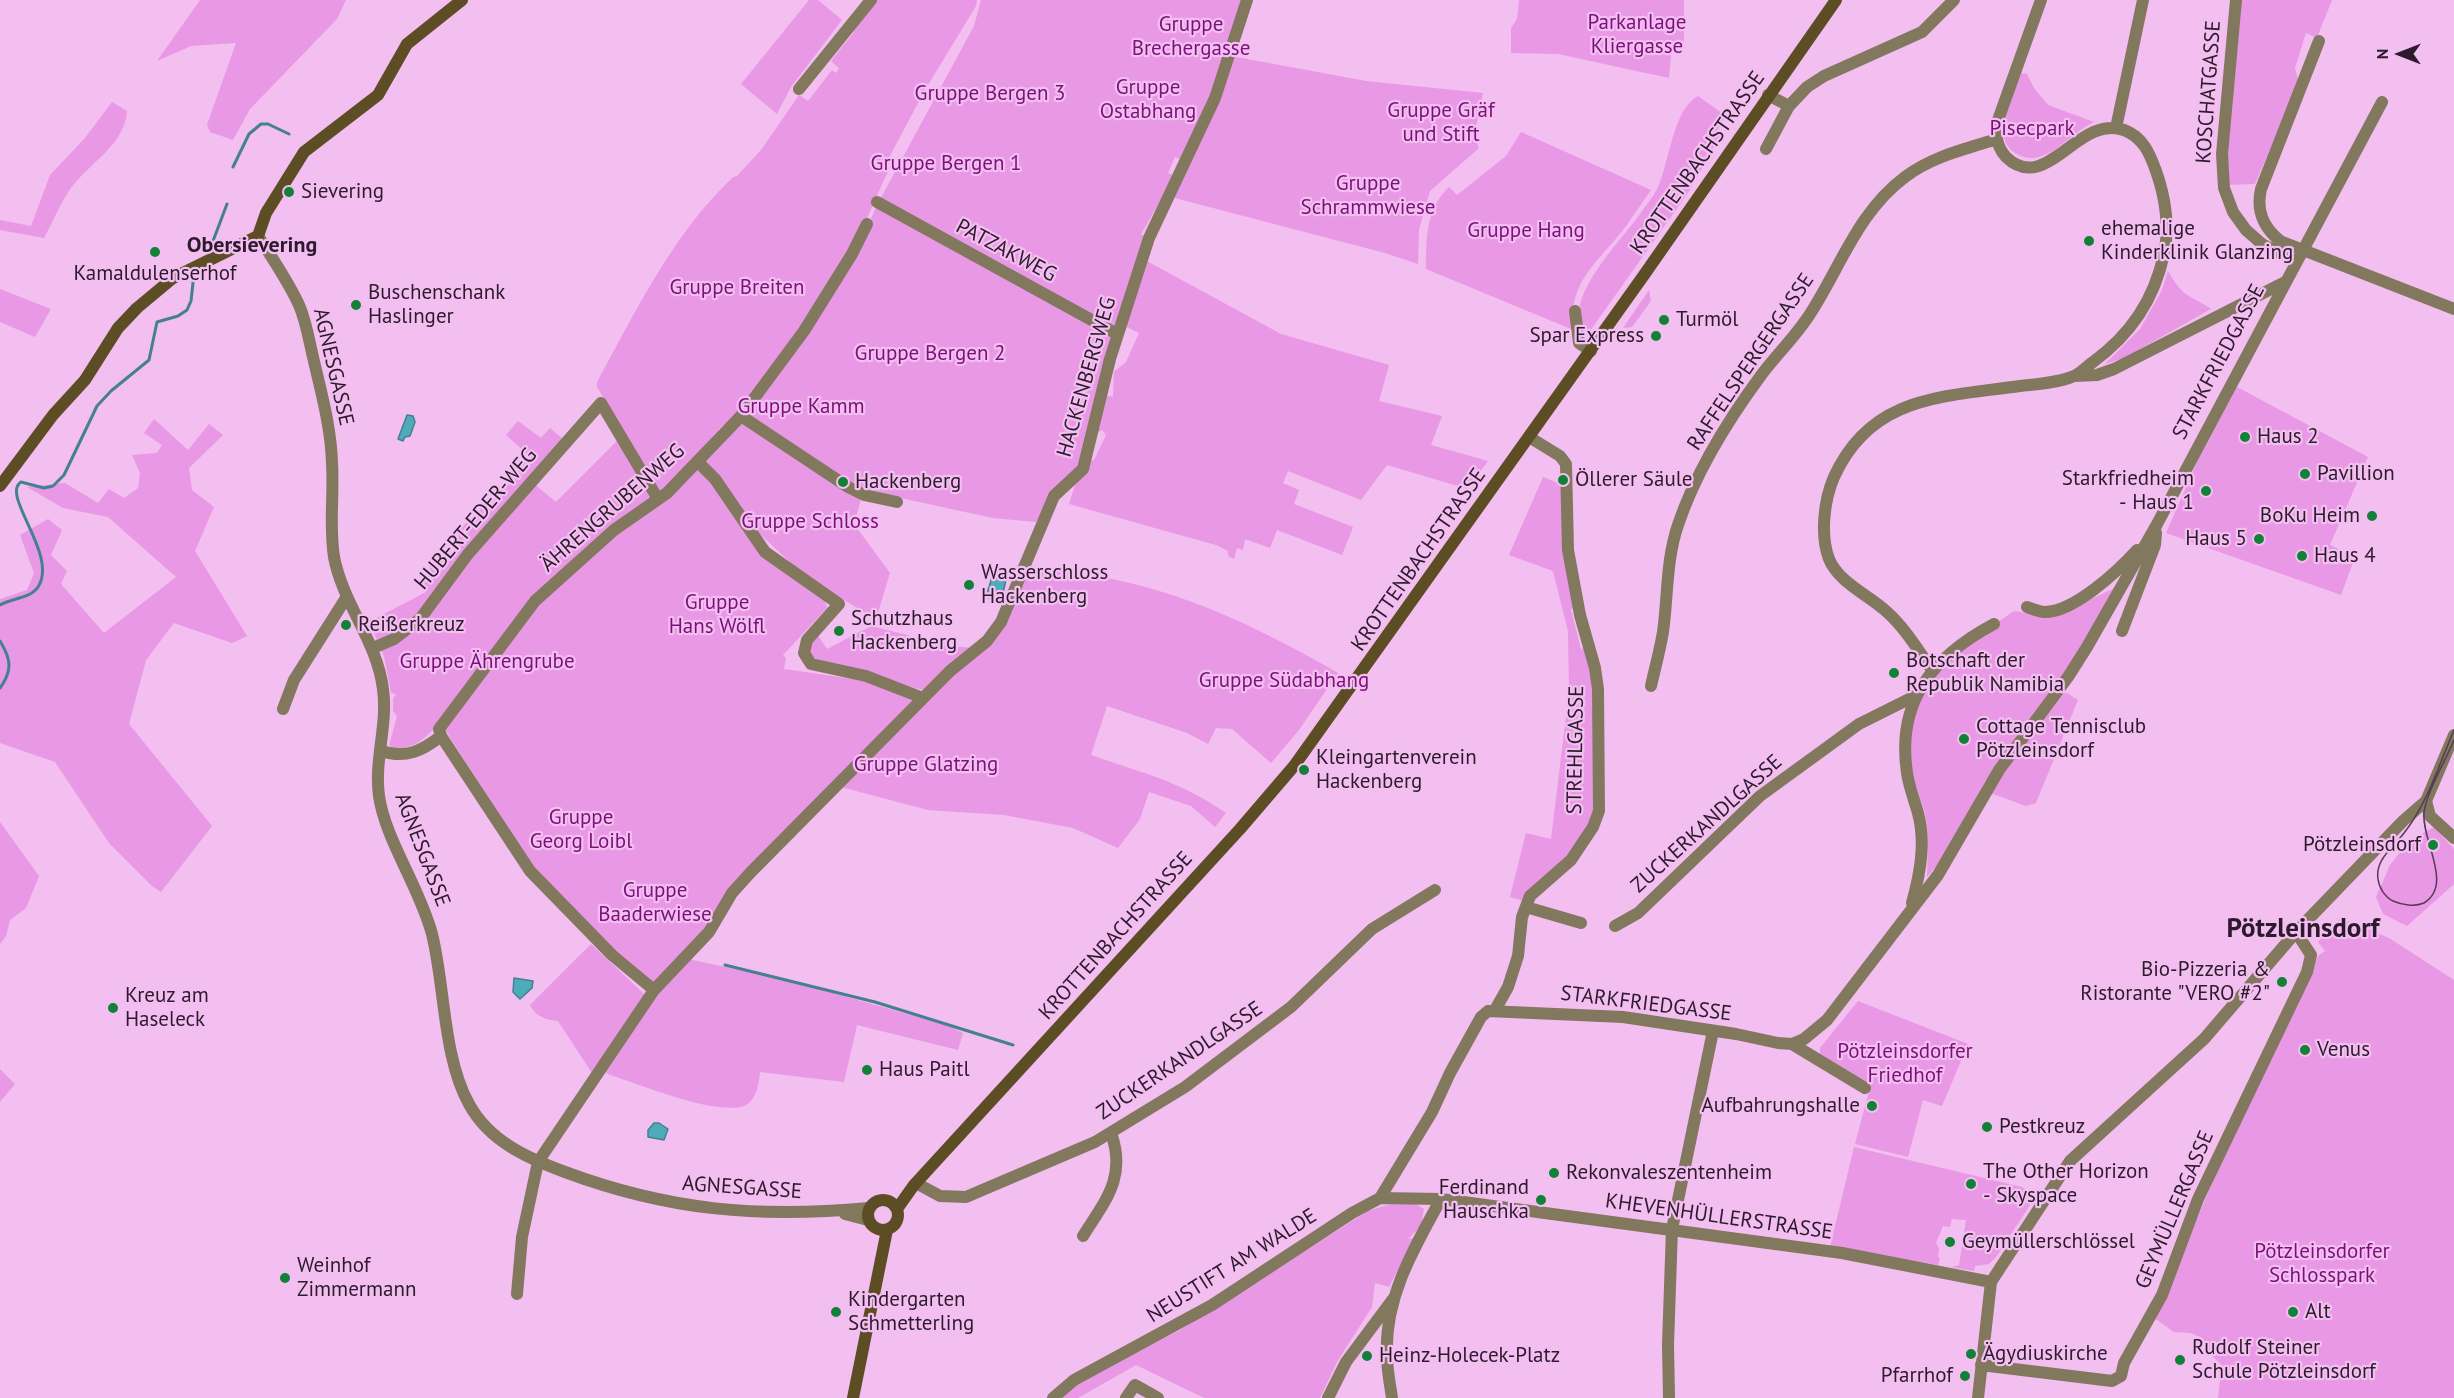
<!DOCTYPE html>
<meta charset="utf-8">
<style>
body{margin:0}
#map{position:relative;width:2454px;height:1398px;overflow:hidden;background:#f3bef0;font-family:"PT Sans",sans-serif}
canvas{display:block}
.north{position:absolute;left:2370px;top:24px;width:60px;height:60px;-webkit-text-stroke:4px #f3bef0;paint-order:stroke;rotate:270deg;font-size:16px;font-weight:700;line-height:24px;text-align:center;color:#2d1a2d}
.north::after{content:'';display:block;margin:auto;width:21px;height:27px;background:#2d1a2d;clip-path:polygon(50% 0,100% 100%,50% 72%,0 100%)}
</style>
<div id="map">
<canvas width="2454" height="1398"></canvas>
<div class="north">N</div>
</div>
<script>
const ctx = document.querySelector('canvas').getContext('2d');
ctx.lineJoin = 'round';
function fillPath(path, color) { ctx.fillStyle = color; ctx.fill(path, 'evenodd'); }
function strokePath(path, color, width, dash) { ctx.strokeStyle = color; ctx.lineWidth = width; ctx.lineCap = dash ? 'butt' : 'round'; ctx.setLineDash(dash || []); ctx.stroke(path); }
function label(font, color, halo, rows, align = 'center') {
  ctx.font = font + ' "PT Sans",sans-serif'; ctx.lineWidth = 4.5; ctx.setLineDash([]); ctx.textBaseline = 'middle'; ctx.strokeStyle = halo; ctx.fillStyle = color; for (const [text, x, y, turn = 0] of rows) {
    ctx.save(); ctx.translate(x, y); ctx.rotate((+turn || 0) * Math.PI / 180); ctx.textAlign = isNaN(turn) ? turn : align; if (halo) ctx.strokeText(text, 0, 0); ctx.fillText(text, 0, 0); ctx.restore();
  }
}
const green = new Path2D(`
 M200 0H346L337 19 250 109 233 140 210 132 207 125 236 43 191 46 157 61Z
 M809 0H818L842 20 791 87 777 114 741 84Z
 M876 0H977L976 6 925 90 885 165 889 170C876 195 867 221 854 246 823 305 772 378 725 426L723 425 661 494 597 387V382C637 309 673 234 733 177L737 176 761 150 799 95 808 101 832 70 836 73 839 68 831 61 854 32 852 29Z
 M981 0H1244L1214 93 1183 160 1175 157 1168 173 1175 176 1141 234 1146 237 1145 260 1281 334 1389 365 1379 401 1442 416 1431 445 1488 461 1468 489 1387 465 1361 500 1288 471 1283 483 1299 490 1294 504 1353 527 1342 555 1277 530 1270 548 1245 539 1243 550 1237 548 1234 559 1228 556V551L1216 545 1069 504 1075 485 1088 461 1094 460 1106 435 1102 430 1095 434 1104 395 1113 397 1114 372 1126 362 1139 333 1125 326 1080 465 1036 522 993 518 859 489 746 413 795 349 797 351 855 255 877 205 974 26Z
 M1519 0H1684V41L1672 44 1669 78 1558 54 1511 53V28L1517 19Z
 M2239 0H2332L2317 38 2306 33 2295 68 2299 83 2255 184 2226 185 2224 165Z
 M1231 56 1366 81 1483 93 1474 137 1479 148 1430 191 1419 229 1418 264 1385 253 1171 197Z
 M2021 73 2027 74 2034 88 2048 105 2094 122C2076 130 2062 148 2044 155 2035 159 2026 159 2017 154 1988 138 2014 95 2021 73Z
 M1698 96 1726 116 1718 129 1719 137 1690 190 1590 331 1587 330C1556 305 1626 235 1640 214 1646 205 1654 196 1658 187 1669 163 1673 109 1698 96Z
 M112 102 127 111C125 145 89 163 71 188 60 203 53 222 44 238L0 230V220L31 226 50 175 85 138Z
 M1521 132 1651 190C1642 203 1633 216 1624 229 1596 264 1571 279 1571 329L1426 269C1426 238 1426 209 1449 187L1457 195 1506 156Z
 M2168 271C2185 300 2186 292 2211 309L2124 358 2105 364 2140 329 2162 290Z
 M0 289 51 309 35 337 0 322Z
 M1649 290 1651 301 1632 327 1623 328Z
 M2237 387 2368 457 2330 545 2355 557 2341 595 2166 533 2198 460Z
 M154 419 188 450 209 424 223 435 189 468 192 490 214 507 195 551 247 636 232 643 174 623 146 660 129 724 212 826 161 892 152 886 109 843 55 762 0 743V599L27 590 34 573 20 535 48 519 62 530 51 555 67 571 61 584 104 633 176 577 108 517 63 508 27 487 65 483 98 503 109 489 124 498 138 488 140 473 132 455 157 453 162 445 144 433Z
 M518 421 541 438 550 428 564 440 533 483 556 502 617 441 652 497 561 582 738 423 744 424 861 499 854 524 890 573 876 619 807 578 745 520 753 542 824 598 827 608 783 655 786 658 784 669 867 681 912 699 914 703 656 981 652 982 612 950 535 869 444 728 439 723C425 739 411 753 389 746L397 716 393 711V698L396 695 391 692 384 656 369 622 426 592 423 581 431 571 428 563 460 549 458 531 490 500 527 454 506 435Z
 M1543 477 1558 483 1563 491 1575 604 1571 610 1581 649 1589 648 1594 676 1596 810 1575 851 1524 901 1510 897 1526 833 1551 839 1569 692 1568 631 1553 571 1509 555Z
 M1030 568C1059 573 1088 574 1117 580 1196 597 1269 633 1338 673L1299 730 1271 763 1232 729 1216 728 1208 744 1187 733 1107 706 1091 755C1144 774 1178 780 1226 813L1215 827 1191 806 1149 792 1140 819 1118 848 1073 828 1004 815 928 810 841 787 1011 612Z
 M2115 588 2073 664 1984 783 1950 851 1927 877C1928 855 1929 834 1925 813 1922 801 1916 790 1913 778 1907 746 1912 698 1934 673 1956 648 1987 630 2014 611L2052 617Z
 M871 626 952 646 973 648 923 690 822 662 812 657 809 649 817 634 827 649Z
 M2067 693 2078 700 2036 803 2026 806 1988 792 2061 694Z
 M0 822 39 876 26 908 10 920 6 936 0 944Z
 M2434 827 2454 849V884L2407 926 2383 914 2376 897 2390 865 2409 841Z
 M2341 918 2389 938 2454 980V1398H2218L2222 1365 2213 1357 2200 1337 2191 1333 2174 1332 2154 1318 2224 1156 2318 956 2325 951 2318 942 2327 932 2332 934 2339 928 2334 924Z
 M591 944 644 994 592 1073 558 1021C546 1020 535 1016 530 1005Z
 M688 959 791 981 949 1026 963 1033 958 1050 857 1025 844 1082 760 1072C759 1082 757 1099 746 1105 720 1118 636 1083 608 1074L606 1072 666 981Z
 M1858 1001 1968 1044 1942 1106 1923 1100 1908 1157 1855 1144 1871 1084 1820 1054V1048Z
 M0 1069 15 1084 0 1102Z
 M1854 1147 2022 1187 2036 1196 1996 1257 1989 1264 1975 1266 1974 1271 1951 1267 1959 1265 1966 1220 1952 1219 1950 1227 1943 1226 1936 1243 1939 1248 1938 1257 1940 1258 1938 1265 1830 1247Z
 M1414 1203 1424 1209 1421 1226 1408 1239 1414 1238 1389 1287 1375 1283 1372 1307 1337 1362 1320 1398H1204L1136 1365 1078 1398H1061L1082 1380 1180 1330 1368 1211 1391 1204Z`);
const water = new Path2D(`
 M407 415 413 416 415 422 410 436 405 437 403 441 398 439Z
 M992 577 1006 580 1001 601 986 597Z
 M514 978 533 981 532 988 520 999 513 992Z
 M654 1123H659L668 1129 664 1140 648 1137V1130Z`);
const stream = new Path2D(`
 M233 167 249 134 261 124H268L289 134
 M210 249 227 204
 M0 605C11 598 30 599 38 587 59 555 0 495 21 482L44 488 53 486 64 475 97 406 111 391 149 360 157 322 178 316 187 310 191 301 194 274
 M0 641C11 659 13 670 0 688
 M725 965 875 1002 1013 1045`);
const minor = new Path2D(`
 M2236 0 2222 154 2224 188 2233 212 2246 230 2262 244 2295 261
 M2319 41 2261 189C2256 211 2263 227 2280 241L2454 309
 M799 89 871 0
 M1768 95 1789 106 1807 87 1824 76 1922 32 1954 0
 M2116 128 2143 0
 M1766 149 1789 106
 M877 202 1117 334
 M1575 311 1579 343 1591 351
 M2074 376 2097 375 2114 369 2283 283
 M741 416 848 487 864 495 897 502
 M698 462 715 479 765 552 839 604 807 640 804 653 811 664 866 676 923 698
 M2027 607C2032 609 2039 612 2045 612 2074 612 2118 571 2137 550
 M2122 631 2155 545 2156 533
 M373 648 394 639 420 619 468 554 601 403 658 499
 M1932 670C1918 650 1905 628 1887 612 1869 595 1839 583 1829 559 1820 535 1824 500 1834 477 1871 395 1943 397 2020 386 2037 384 2058 383 2074 376 2081 373 2087 366 2093 362 2131 334 2154 300 2164 254 2170 227 2165 196 2156 171 2150 154 2143 137 2124 130 2078 114 2046 196 2006 157 1996 146 1995 134 1998 120L2041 0
 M1651 686C1655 668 1660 650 1663 632 1668 596 1666 560 1678 525 1696 471 1728 420 1762 374 1777 354 1796 336 1810 314 1841 266 1858 212 1905 177 1931 157 1965 149 1997 139
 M283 709 294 680 346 598
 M441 736 439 729 535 601 614 530 667 493 741 416 804 331 852 254 867 224
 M441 736 530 871 612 955 654 990
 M381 751C406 759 422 751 441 736
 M2426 801 2430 816 2454 838
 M1912 903C1920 874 1926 843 1918 813 1914 799 1909 787 1907 773 1896 700 1934 656 1994 624
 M1526 907 1581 923
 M1615 926 1638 913 1760 796 1859 724 1917 695
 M1495 1010 1508 987 1518 956 1522 917 1530 896 1571 860 1593 827 1599 811 1598 689 1595 668 1580 615 1568 550 1566 464 1560 456 1529 437
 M1792 1044 1865 1088
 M916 1183 940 1196 966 1197 1095 1142 1185 1087 1291 1007 1372 929 1435 890
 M1380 1198 1432 1112 1450 1073 1481 1017 1488 1011 1623 1017 1736 1034 1778 1043 1792 1044 1804 1039 1827 1020 1938 875 1999 770 2068 677 2087 647 2156 526 2382 102
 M1083 1236C1105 1201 1127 1177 1111 1133
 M517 1294 522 1237 538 1162 654 990 709 932 732 893 751 872 950 671 987 641 1001 622 1054 496 1083 469 1110 359 1149 238 1215 98 1247 0
 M1981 1365 2112 1381 2121 1376 2124 1363 2162 1295 2198 1199 2307 972 2311 955 2296 932
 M1126 1398 1135 1385 1158 1398
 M1328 1398 1346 1362 1393 1299
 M1392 1398C1390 1384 1387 1370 1387 1356 1384 1298 1414 1248 1441 1199
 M1669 1398 1668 1344 1672 1229 1713 1031
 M1978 1398 1991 1282`);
const tertiary = new Path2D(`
 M258 236C272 258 288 281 299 305 306 321 309 340 313 357 321 392 331 427 332 463 334 494 329 526 334 557 343 604 377 641 383 689 388 725 374 760 379 796 385 839 420 888 432 934 445 986 443 1058 469 1104 489 1141 527 1158 565 1172 670 1211 759 1218 869 1208
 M845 1214 868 1220
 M1053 1398 1074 1380 1212 1305 1352 1213 1380 1198 1441 1199 1842 1253 1991 1282 2070 1161 2204 1039 2296 932 2403 821 2426 801 2454 735`);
const secondary = new Path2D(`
 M0 486 53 415 85 380 118 328 137 308 173 278 258 236 266 213 304 152 378 95 407 44 462 0
 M868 1215a15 15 0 1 1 30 0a15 15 0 1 1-30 0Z
 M897 1209 914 1185 1240 829 1294 766 1644 275 1836 0
 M853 1398 887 1230`);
const tram = new Path2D(`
 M2454 730C2439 765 2427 804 2404 833 2393 848 2375 859 2378 879 2379 888 2385 897 2393 901 2402 905 2415 907 2424 903 2454 885 2421 840 2424 812 2428 789 2445 762 2454 740`);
const markers = [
 [289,192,6,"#128036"],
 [2089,241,6,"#128036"],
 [155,252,6,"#128036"],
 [356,305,6,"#128036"],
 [1664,320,6,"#128036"],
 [1656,336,6,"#128036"],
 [2245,437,6,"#128036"],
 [2305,474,6,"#128036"],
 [1563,480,6,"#128036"],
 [843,482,6,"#128036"],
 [2206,491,6,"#128036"],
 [2372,516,6,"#128036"],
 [2259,539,6,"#128036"],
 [2302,556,6,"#128036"],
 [969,585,6,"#128036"],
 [346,625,6,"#128036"],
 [839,631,6,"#128036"],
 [1894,673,6,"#128036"],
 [1964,739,6,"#128036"],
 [1304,770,6,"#128036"],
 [2433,845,6,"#128036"],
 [2282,982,6,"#128036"],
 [113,1008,6,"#128036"],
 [2305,1050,6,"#128036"],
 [867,1070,6,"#128036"],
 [1872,1106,6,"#128036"],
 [1987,1127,6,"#128036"],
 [1554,1173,6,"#128036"],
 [1971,1184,6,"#128036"],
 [1541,1200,6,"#128036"],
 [1950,1242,6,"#128036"],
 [285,1278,6,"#128036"],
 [836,1312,6,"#128036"],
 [2293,1312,6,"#128036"],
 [1971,1354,6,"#128036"],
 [1367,1356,6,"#128036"],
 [2180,1360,6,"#128036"],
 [1965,1376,6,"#128036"]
];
const parkNames = [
 ["Parkanlage",1637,23],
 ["Kliergasse",1637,47],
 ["Gruppe",1191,25],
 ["Brechergasse",1191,49],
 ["Gruppe",1148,88],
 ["Ostabhang",1148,112],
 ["Gruppe Bergen 3",990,94],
 ["Gruppe Gräf",1441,111],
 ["und Stift",1441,135],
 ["Pisecpark",2032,129],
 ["Gruppe Bergen 1",946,164],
 ["Gruppe",1368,184],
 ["Schrammwiese",1368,208],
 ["Gruppe Hang",1526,231],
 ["Gruppe Breiten",737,288],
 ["Gruppe Bergen 2",930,354],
 ["Gruppe Kamm",801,407],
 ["Gruppe Schloss",810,522],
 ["Gruppe",717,603],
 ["Hans Wölfl",717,627],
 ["Gruppe Ährengrube",487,662],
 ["Gruppe Südabhang",1284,681],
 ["Gruppe Glatzing",926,765],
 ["Gruppe",581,818],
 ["Georg Loibl",581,842],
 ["Gruppe",655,891],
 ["Baaderwiese",655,915],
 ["Pötzleinsdorfer",1905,1052],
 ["Friedhof",1905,1076],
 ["Pötzleinsdorfer",2322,1252],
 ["Schlosspark",2322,1276]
];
const streetNames = [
 ["KOSCHATGASSE",2209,92,-86],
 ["KROTTENBACHSTRASSE",1698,163,-55],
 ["PATZAKWEG",1006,251,28],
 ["RAFFELSPERGERGASSE",1751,362,-56],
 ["STARKFRIEDGASSE",2219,362,-62],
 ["AGNESGASSE",333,367,77],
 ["HACKENBERGWEG",1087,377,-74],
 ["ÄHRENGRUBENWEG",613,508,-41],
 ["HUBERT-EDER-WEG",476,519,-50],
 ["KROTTENBACHSTRASSE",1419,560,-55],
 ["STREHLGASSE",1576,750,-89],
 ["ZUCKERKANDLGASSE",1707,824,-42],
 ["AGNESGASSE",422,850,69],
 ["KROTTENBACHSTRASSE",1116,936,-48],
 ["STARKFRIEDGASSE",1646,1004,7],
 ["ZUCKERKANDLGASSE",1180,1061,-34],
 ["AGNESGASSE",742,1188,4],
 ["GEYMÜLLERGASSE",2175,1210,-67],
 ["KHEVENHÜLLERSTRASSE",1719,1217,8],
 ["NEUSTIFT AM WALDE",1232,1266,-32]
];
const poiNames = [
 ["Sievering",301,192],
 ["ehemalige",2101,229],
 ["Kinderklinik Glanzing",2101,253],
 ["Kamaldulenserhof",155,274,"center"],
 ["Buschenschank",368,293],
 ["Haslinger",368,317],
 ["Turmöl",1676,320],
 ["Spar Express",1644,336,"right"],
 ["Haus 2",2257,437],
 ["Pavillion",2317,474],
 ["Starkfriedheim",2194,479,"right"],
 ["- Haus 1",2194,503,"right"],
 ["Öllerer Säule",1575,480],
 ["Hackenberg",855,482],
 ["BoKu Heim",2360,516,"right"],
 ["Haus 5",2247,539,"right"],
 ["Haus 4",2314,556],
 ["Wasserschloss",981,573],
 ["Hackenberg",981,597],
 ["Schutzhaus",851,619],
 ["Hackenberg",851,643],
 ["Reißerkreuz",358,625],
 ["Botschaft der",1906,661],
 ["Republik Namibia",1906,685],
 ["Cottage Tennisclub",1976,727],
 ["Pötzleinsdorf",1976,751],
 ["Kleingartenverein",1316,758],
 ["Hackenberg",1316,782],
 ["Pötzleinsdorf",2421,845,"right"],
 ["Bio-Pizzeria &",2270,970,"right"],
 ["Ristorante \"VERO #2\"",2270,994,"right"],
 ["Kreuz am",125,996],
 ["Haseleck",125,1020],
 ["Venus",2317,1050],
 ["Haus Paitl",879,1070],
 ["Aufbahrungshalle",1860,1106,"right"],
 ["Pestkreuz",1999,1127],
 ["The Other Horizon",1983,1172],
 ["- Skyspace",1983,1196],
 ["Rekonvaleszentenheim",1566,1173],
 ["Ferdinand",1529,1188,"right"],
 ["Hauschka",1529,1212,"right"],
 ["Geymüllerschlössel",1962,1242],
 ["Weinhof",297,1266],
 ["Zimmermann",297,1290],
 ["Kindergarten",848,1300],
 ["Schmetterling",848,1324],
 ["Alt",2305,1312],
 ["Rudolf Steiner",2192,1348],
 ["Schule Pötzleinsdorf",2192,1372],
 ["Ägydiuskirche",1983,1354],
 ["Heinz-Holecek-Platz",1379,1356],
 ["Pfarrhof",1953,1376,"right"]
];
const neighbourhoodNames = [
 ["Obersievering",252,246]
];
const districtNames = [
 ["Pötzleinsdorf",2303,929]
];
fillPath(green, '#e898e4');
fillPath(water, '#4eacba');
strokePath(water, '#448090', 1.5);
strokePath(stream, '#448090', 3);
strokePath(minor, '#82785e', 12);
strokePath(tertiary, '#82785e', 12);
strokePath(secondary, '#5c4d25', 12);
strokePath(tram, '#563c55', 1.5);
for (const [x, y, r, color] of markers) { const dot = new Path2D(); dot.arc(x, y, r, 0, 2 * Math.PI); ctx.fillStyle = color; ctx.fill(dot); strokePath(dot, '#f3bef0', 2); }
label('21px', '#7c0f7b', '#f3bef0', parkNames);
label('21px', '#2d1a2d', '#f3bef0', streetNames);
label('21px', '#2d1a2d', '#f3bef0', poiNames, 'left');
label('bold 22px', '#2d1a2d', '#f3bef0', neighbourhoodNames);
label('bold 27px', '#2d1a2d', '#f3bef0', districtNames);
</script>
